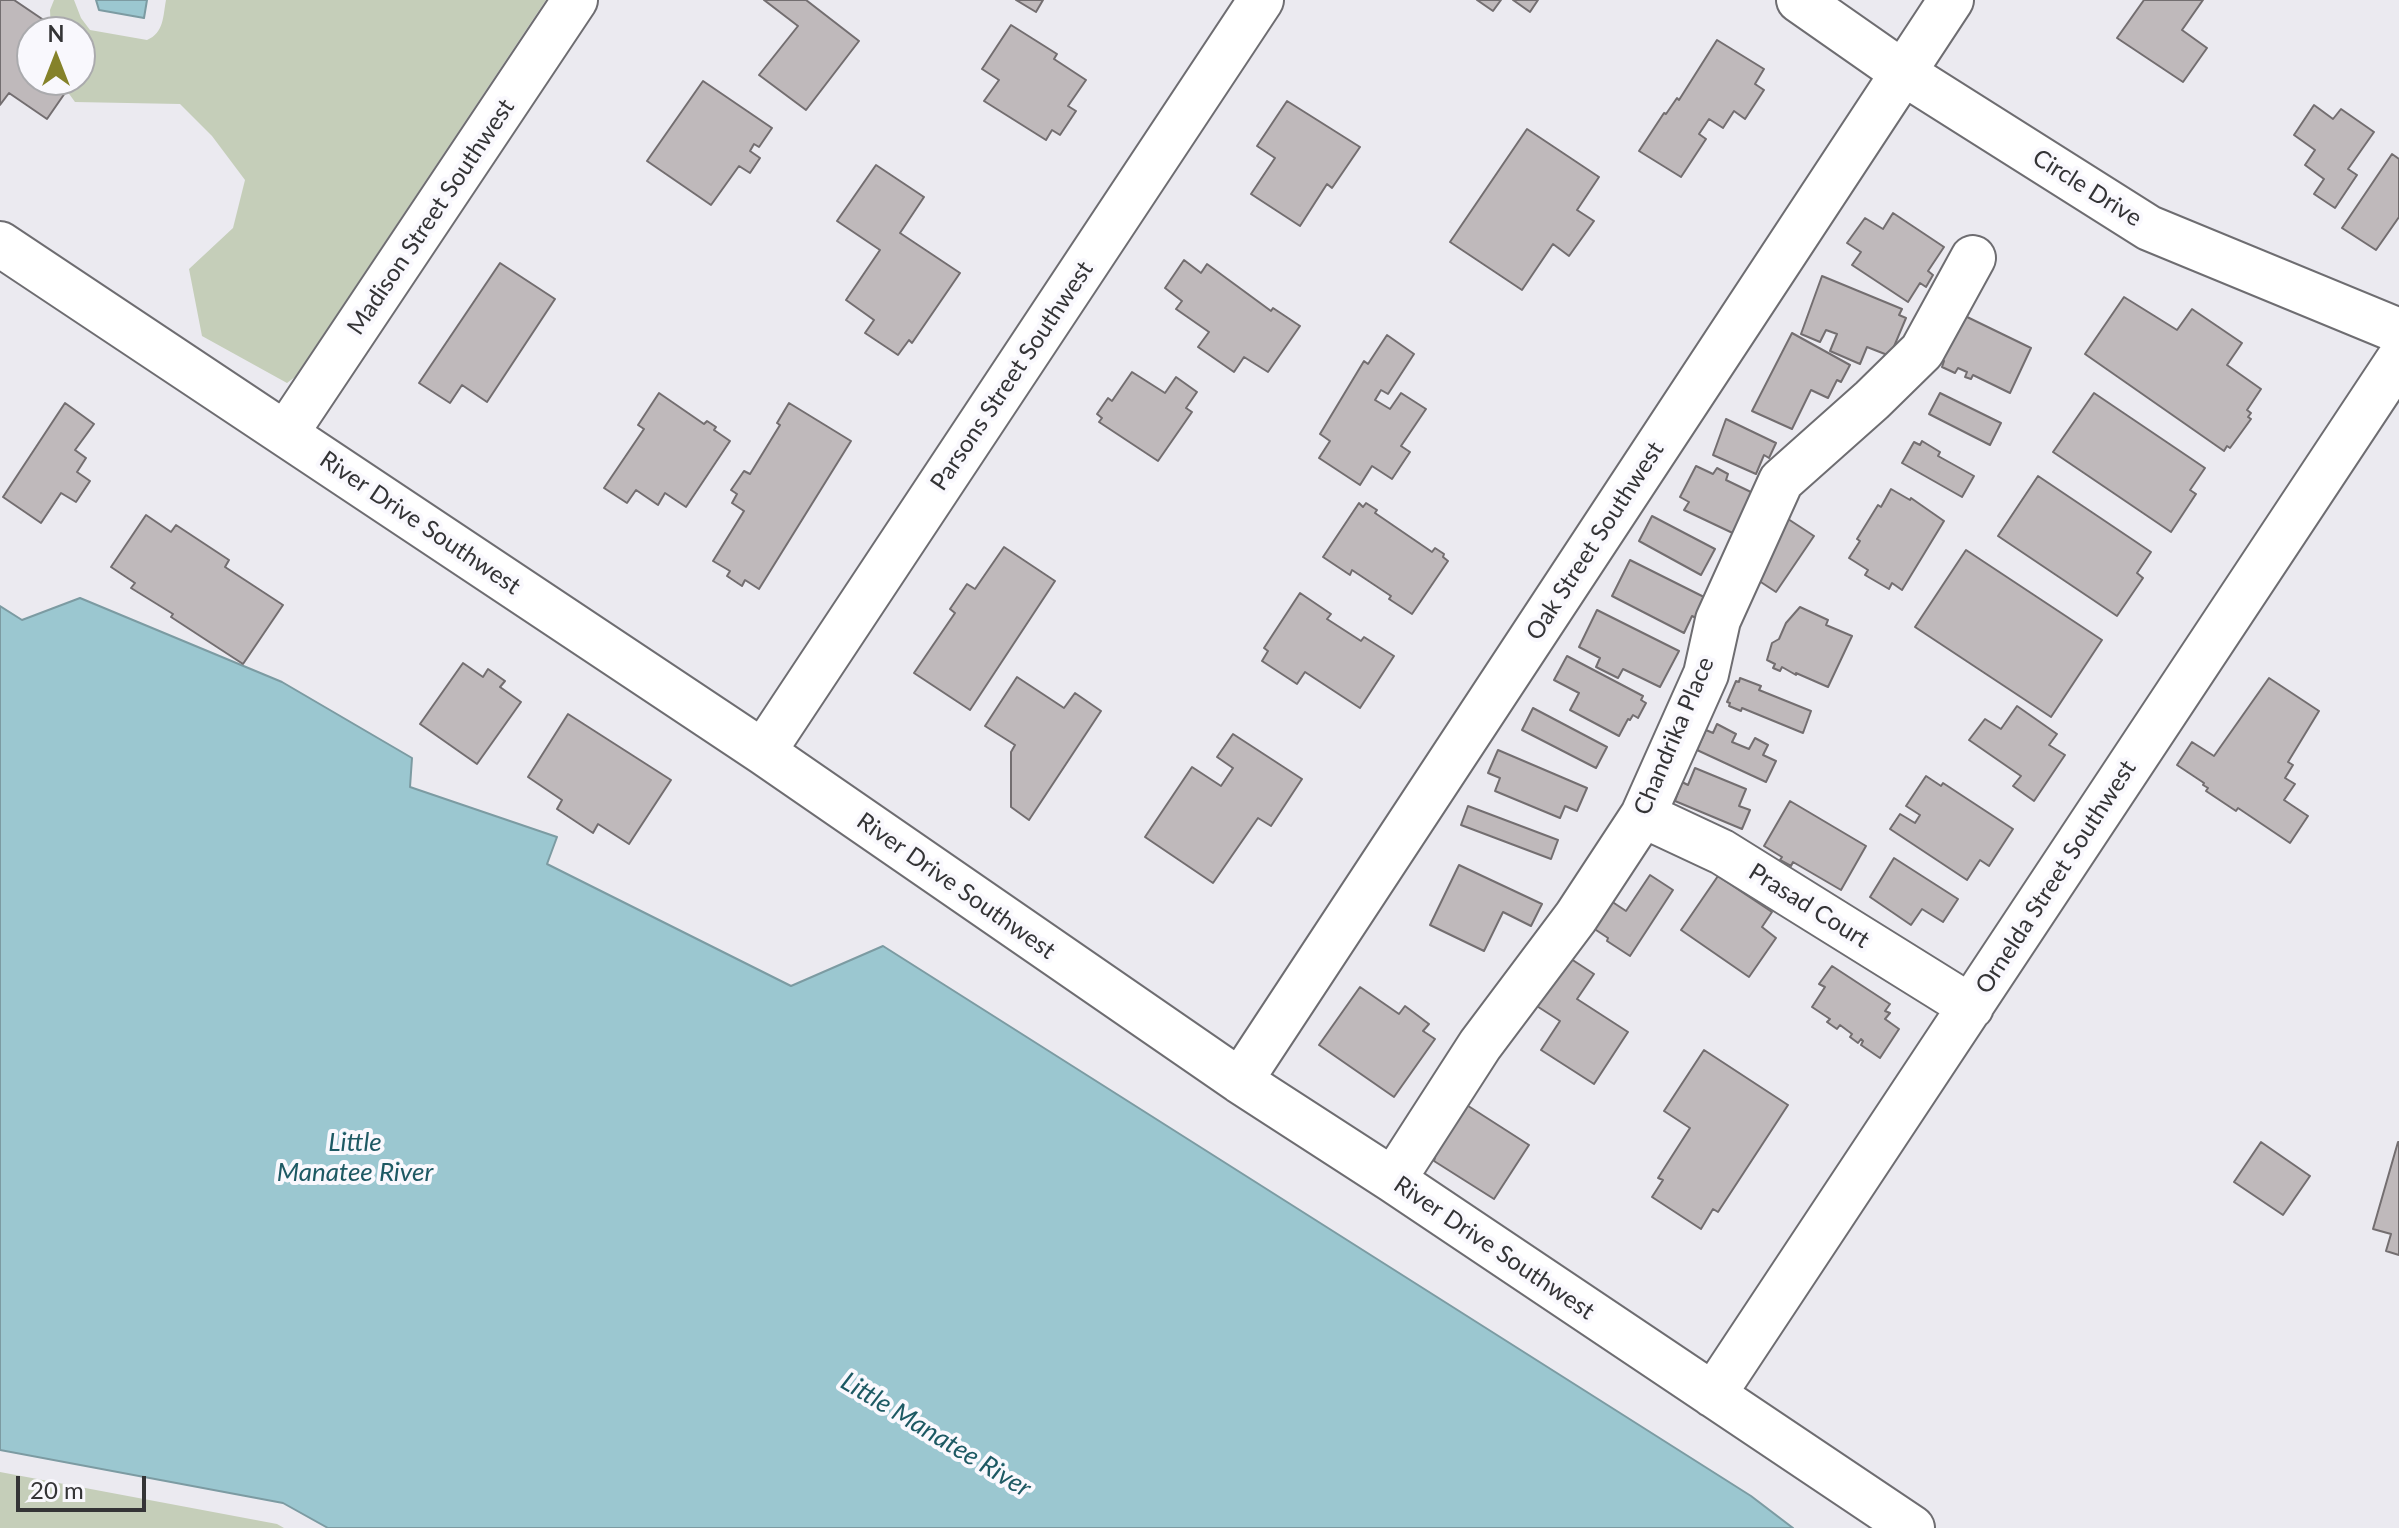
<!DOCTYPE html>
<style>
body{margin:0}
#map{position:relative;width:2399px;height:1528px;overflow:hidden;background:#ebeaf0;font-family:Lato,sans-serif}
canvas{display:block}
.north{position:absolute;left:16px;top:16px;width:80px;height:80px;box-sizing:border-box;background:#f9f8fd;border:2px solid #aaaaad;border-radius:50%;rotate:0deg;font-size:22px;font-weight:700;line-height:32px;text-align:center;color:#343436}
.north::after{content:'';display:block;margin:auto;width:28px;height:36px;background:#85822a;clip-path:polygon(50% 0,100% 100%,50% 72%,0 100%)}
.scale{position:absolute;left:16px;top:1476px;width:130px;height:36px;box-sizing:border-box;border:4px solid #343436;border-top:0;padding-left:10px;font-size:24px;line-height:28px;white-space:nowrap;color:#343436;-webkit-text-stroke:6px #f9f8fd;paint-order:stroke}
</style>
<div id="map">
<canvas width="2399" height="1528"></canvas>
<div class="north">N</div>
<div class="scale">20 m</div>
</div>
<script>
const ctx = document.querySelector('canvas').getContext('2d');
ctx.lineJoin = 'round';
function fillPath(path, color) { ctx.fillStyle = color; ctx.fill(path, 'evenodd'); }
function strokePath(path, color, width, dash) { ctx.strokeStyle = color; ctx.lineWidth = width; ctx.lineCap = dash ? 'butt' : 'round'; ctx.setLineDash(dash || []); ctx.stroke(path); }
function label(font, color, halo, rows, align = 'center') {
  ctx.font = font + ' Lato,sans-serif'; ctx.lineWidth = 8; ctx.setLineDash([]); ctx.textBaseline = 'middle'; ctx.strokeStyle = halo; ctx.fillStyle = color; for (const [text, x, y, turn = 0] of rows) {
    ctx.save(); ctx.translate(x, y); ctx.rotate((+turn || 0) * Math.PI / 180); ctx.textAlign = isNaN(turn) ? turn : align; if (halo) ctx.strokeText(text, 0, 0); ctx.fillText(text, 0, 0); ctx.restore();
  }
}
const green = new Path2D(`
 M54 0H74L81 18 90 30 147 40C164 33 163 16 166 0H546L295 377 287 383 202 336 189 269 233 228 245 180 212 136 180 104 75 102 59 80H80V32H51L50 10Z
 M0 1472 277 1524 284 1528H0Z`);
const water = new Path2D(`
 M96 0H147L144 18 99 10Z
 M80 598 282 682 412 758 410 787 557 837 547 864 791 986 883 946 1751 1496 1793 1528H328L283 1503 0 1450V606L22 620Z`);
const building = new Path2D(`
 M0 0H14L51 25 46 32H32V80H74L47 119 9 93 0 105Z
 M764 0H806L859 41 806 110 759 75 798 26Z
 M1016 0H1043L1036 12Z
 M1477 0H1501L1493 11Z
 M1513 0H1538L1530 12Z
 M2144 0H2203L2182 30 2207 48 2183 82 2117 38Z
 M1011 25 1057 54 1054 59 1086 80 1068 106 1076 111 1060 135 1052 130 1046 140 984 101 999 80 982 69Z
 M1717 40 1764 69 1755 84 1764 90 1745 119 1734 111 1723 128 1709 119 1699 134 1706 139 1681 177 1639 151 1664 113 1666 114 1677 98 1679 100Z
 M703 81 772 128 759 147 754 144 750 151 760 158 750 173 739 166 711 205 647 161Z
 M1287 101 1360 147 1332 188 1327 184 1300 226 1251 194 1275 158 1257 146Z
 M2314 105 2333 119 2341 109 2374 132 2348 169 2357 175 2335 208 2314 194 2324 179 2305 165 2315 150 2294 135Z
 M1527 129 1599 177 1577 210 1594 221 1569 256 1553 244 1522 290 1450 242Z
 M2392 154 2399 159V217L2376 250 2342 228Z
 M876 165 924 197 900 233 960 273 912 343 909 340 898 355 865 333 874 320 846 300 880 250 837 221Z
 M1893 213 1944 247 1928 271 1933 275 1926 287 1920 283 1908 302 1852 265 1861 252 1847 243 1865 218 1883 229Z
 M1184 260 1201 273 1207 264 1271 311 1273 308 1300 326 1268 372 1244 357 1234 372 1198 347 1209 332 1176 309 1182 301 1165 288Z
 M500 263 555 299 487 402 462 385 450 403 419 383Z
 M1822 276 1902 309 1899 315 1906 318 1890 356 1867 347 1860 364 1830 351 1837 334 1826 330 1820 342 1801 334Z
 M2124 297 2177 330 2192 309 2242 343 2227 365 2261 389 2247 410 2251 413 2248 417 2251 419 2230 448 2227 446 2224 451 2085 354Z
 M1963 315 2031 348 2010 393 1973 375 1971 379 1965 377 1967 372 1958 368 1955 373 1942 367 1944 361 1941 360Z
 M1792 333 1850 365 1841 382 1837 380 1828 398 1811 390 1792 429 1752 411Z
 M1387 335 1414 354 1388 394 1381 390 1375 400 1390 409 1401 393 1426 409 1401 446 1410 452 1392 479 1372 466 1360 485 1319 458 1330 441 1320 434 1364 361 1368 364Z
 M1132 372 1165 393 1176 377 1197 392 1186 408 1192 412 1158 461 1099 422 1102 418 1097 414 1108 398 1112 401Z
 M659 393 704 424 707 421 716 427 714 430 730 441 686 507 665 493 658 505 636 490 627 503 604 488 644 429 638 425Z
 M1940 393 2001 423 1990 445 1929 414Z
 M2094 393 2205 468 2190 490 2196 494 2171 532 2053 452Z
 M65 403 94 424 75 450 86 458 77 472 90 481 76 502 61 493 41 523 3 497Z
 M789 403 851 441 759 589 745 580 742 586 727 576 730 571 713 561 744 511 732 503 737 494 731 490 744 471 750 474 780 425 777 423Z
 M1726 419 1776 443 1769 458 1764 455 1756 474 1713 455Z
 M1922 441 1940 452 1938 456 1974 476 1962 497 1902 463 1914 442 1920 445Z
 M1696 466 1713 474 1717 468 1728 474 1726 480 1753 493 1739 536 1684 510 1689 502 1680 497Z
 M2038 476 2151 552 2137 573 2143 578 2117 616 1998 536Z
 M1891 489 1910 500 1911 498 1944 521 1902 590 1892 583 1889 589 1865 575 1868 570 1849 558 1860 541 1857 539 1878 505 1881 507Z
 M1359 503 1363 507 1366 503 1377 510 1375 513 1432 552 1435 548 1444 554 1443 557 1448 561 1412 614 1389 599 1391 596 1352 570 1350 575 1323 557Z
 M146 515 171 532 176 525 229 560 225 567 283 605 243 664 171 617 173 614 131 588 135 583 111 567Z
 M1782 515 1814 536 1776 592 1744 571Z
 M1652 516 1715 549 1701 575 1639 541Z
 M1004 547 1055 581 970 710 914 673 955 613 950 609 967 584 975 589Z
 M1966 550 2102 640 2051 717 1915 627Z
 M1630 560 1710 600 1700 620 1692 616 1684 633 1612 596Z
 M1300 593 1331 614 1327 619 1361 641 1364 637 1394 656 1360 708 1305 672 1297 684 1262 661 1268 651 1264 648Z
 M1800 607 1828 620 1826 625 1852 636 1828 687 1796 673V675L1782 667 1780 671 1773 668 1775 664 1767 660 1772 643 1779 639 1786 623Z
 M1597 610 1679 651 1660 687 1623 669 1618 678 1596 667 1600 658 1579 647Z
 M1567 656 1643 696 1641 700 1646 703 1638 718 1633 715 1630 720 1628 719 1619 736 1570 710 1579 693 1554 680Z
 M463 663 483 677 488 669 505 681 500 687 521 702 477 764 420 724Z
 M1017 677 1064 708 1075 693 1101 711 1029 820 1011 807V752L1015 745 985 726Z
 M1740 678 1761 686 1759 690 1811 711 1803 733 1742 708 1741 711 1729 706 1730 703 1727 702 1736 681 1739 682Z
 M2269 678 2319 711 2288 762 2293 765 2285 778 2295 784 2284 800 2308 816 2290 843 2238 808 2236 811 2206 791 2208 788 2203 785 2204 783 2177 765 2192 742 2214 756Z
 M2017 706 2057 734 2049 745 2065 755 2034 801 2013 786 2021 776 1969 740 1985 719 2001 729Z
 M1533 708 1607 747 1596 768 1522 730Z
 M568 714 671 780 629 844 598 824 593 833 557 809 562 800 528 777Z
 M1717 724 1736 734 1732 742 1749 749 1755 738 1768 745 1763 755 1776 761 1766 782 1697 750 1706 730 1713 733Z
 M1233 734 1302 779 1271 826 1258 818 1213 883 1145 837 1192 767 1221 786 1233 768 1217 757Z
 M1498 750 1587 788 1577 811 1565 806 1560 818 1495 791 1500 778 1488 773Z
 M1695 768 1746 789 1739 806 1750 810 1742 829 1675 801 1682 782 1688 785Z
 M1926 776 1941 786 1943 783 2013 829 1989 866 1980 860 1967 880 1890 829 1900 814 1915 823 1920 815 1906 806Z
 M1790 801 1866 846 1841 890 1793 862 1791 866 1780 860 1782 857 1764 846Z
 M1468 806 1558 840 1551 859 1461 825Z
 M1894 858 1958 899 1943 922 1922 909 1911 925 1870 897Z
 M1459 865 1542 904 1531 926 1503 912 1484 951 1430 925Z
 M1650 875 1673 890 1630 956 1607 941 1608 938 1593 928 1611 901 1626 911Z
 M1718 876 1772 912 1762 927 1776 938 1749 977 1681 930Z
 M1562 953 1594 974 1577 999 1628 1032 1594 1084 1541 1050 1560 1021 1526 999Z
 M1832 966 1890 1004 1885 1011 1890 1013 1885 1019 1899 1029 1880 1058 1861 1045 1863 1041 1861 1039 1858 1043 1850 1037 1852 1034 1840 1025 1837 1029 1827 1022 1830 1019 1812 1007 1825 987 1819 984Z
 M1360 987 1399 1014 1405 1006 1429 1024 1423 1031 1435 1039 1394 1097 1319 1045Z
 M1704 1050 1788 1105 1718 1212 1713 1209 1701 1229 1652 1197 1663 1180 1658 1178 1690 1128 1664 1111Z
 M1462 1102 1529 1145 1494 1199 1434 1161 1443 1131Z
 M2261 1142 2310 1176 2283 1215 2234 1182Z
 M2398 1142H2399V1255L2386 1251 2391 1234 2373 1229Z`);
const minor = new Path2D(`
 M1799 0 1902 72 2149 228 2399 331
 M0 244 763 752 1240 1081 1393 1180 1912 1528
 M286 433 575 0
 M763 752 1261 0
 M1643 815 1722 852 1971 1007
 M1240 1081 1951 0
 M1393 1180 1480 1045 1576 917 1643 815 1706 674 1718 620 1781 481 1872 400 1922 351 1973 258
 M1713 1395 2399 359`);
const streetNames = [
 ["Circle Drive",2087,188,32],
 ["Madison Street Southwest",431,217,-56],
 ["Parsons Street Southwest",1012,376,-56],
 ["River Drive Southwest",420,523,34],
 ["Oak Street Southwest",1595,541,-57],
 ["Chandrika Place",1674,736,-67],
 ["Ornelda Street Southwest",2056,877,-57],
 ["River Drive Southwest",956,886,35],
 ["Prasad Court",1809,906,32],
 ["River Drive Southwest",1494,1248,34]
];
const waterNames = [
 ["Little",355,1143],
 ["Manatee River",355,1173],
 ["Little Manatee River",936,1435,31]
];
fillPath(green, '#c5ceb9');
fillPath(water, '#9bc7d0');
strokePath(water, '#7c9ba2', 2);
fillPath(building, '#bfb9bb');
strokePath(building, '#736e70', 2);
strokePath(minor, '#6e6d71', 48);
strokePath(minor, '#fff', 44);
label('24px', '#343436', '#f9f8fd', streetNames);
label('italic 26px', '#1d5963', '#f9f8fd', waterNames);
</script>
